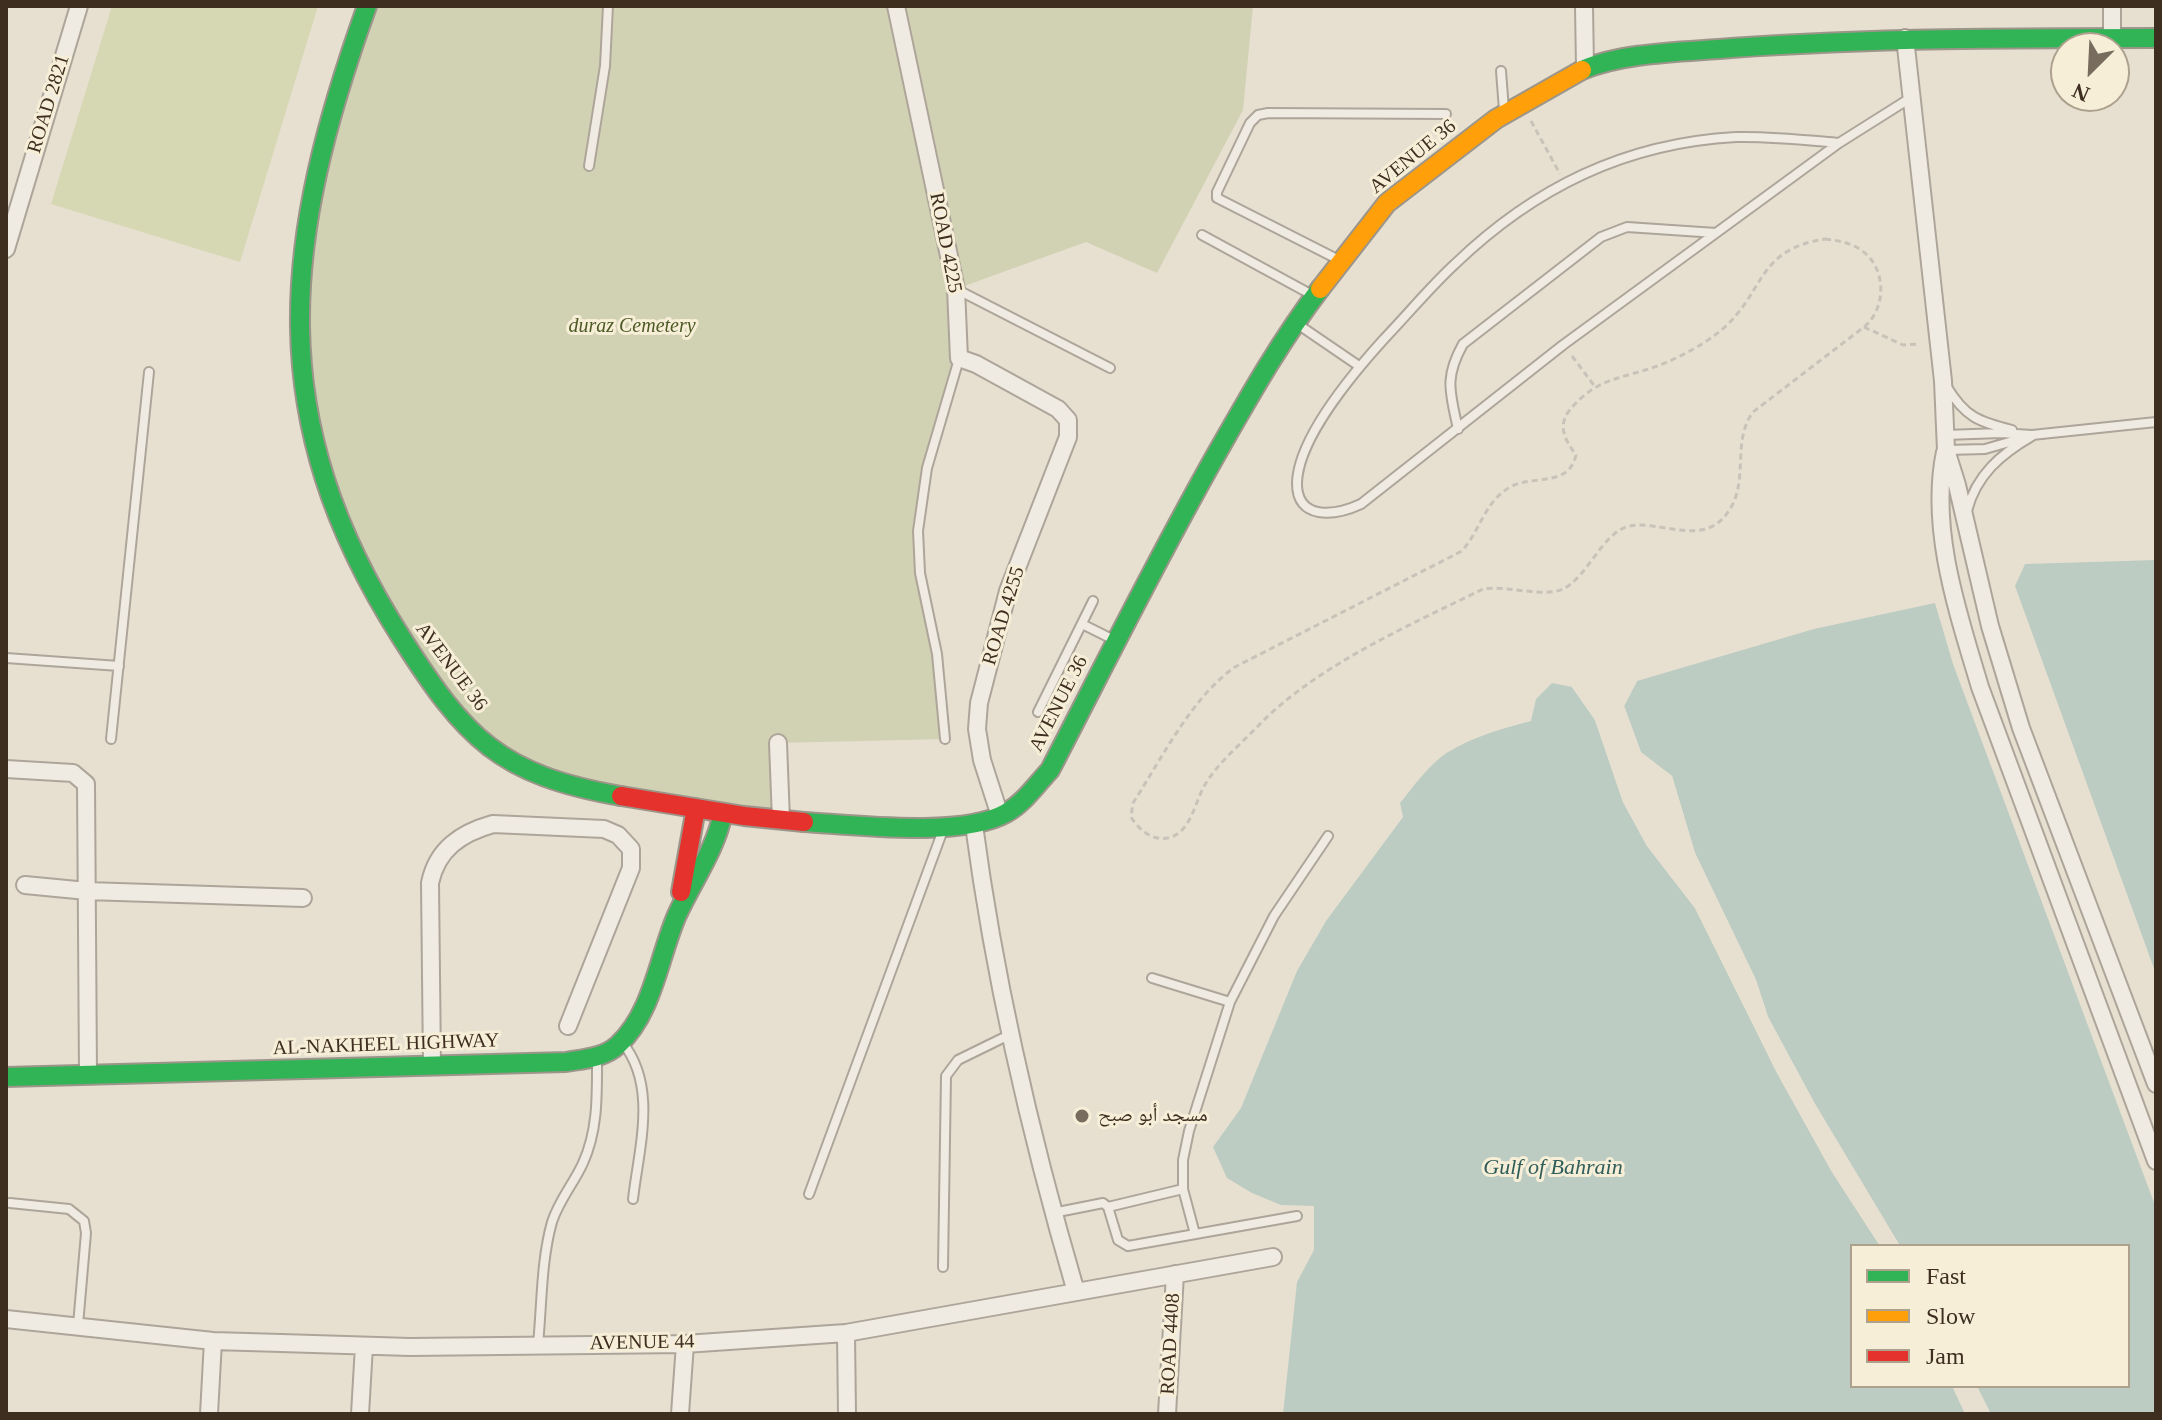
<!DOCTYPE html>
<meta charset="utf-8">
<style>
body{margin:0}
#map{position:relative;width:2162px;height:1420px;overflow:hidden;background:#e7e0d1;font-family:"Times New Roman",serif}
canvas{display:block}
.frame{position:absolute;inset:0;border:8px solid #3d2e20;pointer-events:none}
.legend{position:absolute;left:1850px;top:1244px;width:280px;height:144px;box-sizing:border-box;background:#f7eed8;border:2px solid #ada18e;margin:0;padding:10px 14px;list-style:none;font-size:24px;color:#3d2e20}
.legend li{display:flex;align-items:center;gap:16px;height:40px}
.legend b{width:40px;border:2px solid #ada18e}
.north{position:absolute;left:2050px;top:32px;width:80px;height:80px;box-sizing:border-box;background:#f7eed8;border:2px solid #ada18e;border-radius:50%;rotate:204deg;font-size:22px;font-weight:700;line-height:32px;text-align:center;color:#3d2e20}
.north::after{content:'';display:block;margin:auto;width:28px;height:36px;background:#786c5e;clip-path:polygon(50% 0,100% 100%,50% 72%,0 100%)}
</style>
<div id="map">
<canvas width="2162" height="1420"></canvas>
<div class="frame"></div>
<ul class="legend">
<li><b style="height:10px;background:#30b455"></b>Fast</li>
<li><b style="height:10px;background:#ff9f0a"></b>Slow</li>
<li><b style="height:10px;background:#e5322d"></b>Jam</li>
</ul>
<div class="north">N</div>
</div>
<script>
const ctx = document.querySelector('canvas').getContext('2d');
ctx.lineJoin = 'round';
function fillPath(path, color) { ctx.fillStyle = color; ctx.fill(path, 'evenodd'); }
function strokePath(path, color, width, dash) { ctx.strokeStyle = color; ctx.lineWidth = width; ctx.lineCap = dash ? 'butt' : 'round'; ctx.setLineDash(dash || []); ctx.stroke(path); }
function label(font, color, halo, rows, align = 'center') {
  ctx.font = font + ' "Times New Roman","Noto Naskh Arabic",serif'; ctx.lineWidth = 6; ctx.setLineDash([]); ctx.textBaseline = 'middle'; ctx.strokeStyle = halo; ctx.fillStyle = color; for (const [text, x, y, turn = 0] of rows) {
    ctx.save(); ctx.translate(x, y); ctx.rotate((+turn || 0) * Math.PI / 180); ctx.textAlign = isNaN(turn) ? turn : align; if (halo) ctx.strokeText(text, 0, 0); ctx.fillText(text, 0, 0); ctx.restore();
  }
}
const green = new Path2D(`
 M112 6H318L240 262 51 204Z`);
const cemetery = new Path2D(`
 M374 6H1253L1243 110 1157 273 1086 242 956 289 959 358 937 431 918 531 945 739 778 743 781 820 723 813 506 760 433 686 327 489 301 264Z`);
const water = new Path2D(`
 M2156 560V974L2015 586 2025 564Z
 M1935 603 1953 664 2156 1208V1414H1991L1977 1386H2128V1246H1900L1815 1104 1768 1017 1756 980 1695 853 1672 776 1641 753 1624 706 1637 681 1814 629Z
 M1552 683 1572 687 1595 720 1623 802 1647 846 1695 908 1777 1073 1832 1172 1880 1246H1852V1386H1952L1965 1414H1283L1297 1282 1314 1250V1206L1281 1205 1252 1193 1227 1178 1213 1147 1241 1108 1297 971 1326 921 1403 817 1400 803C1414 786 1429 764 1448 752 1473 737 1503 728 1531 721L1536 699Z`);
const pier = new Path2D(`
 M1632 681H1637L1624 706 1641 752 1672 776 1695 853 1756 980 1768 1017 1815 1104 1900 1246H1895L1870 1205 1764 1019 1753 981 1691 855 1669 779 1637 754 1620 706Z
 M1572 687H1576L1598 718 1627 800 1651 844 1698 906 1764 1041 1836 1170 1884 1246H1880L1832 1172 1777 1073 1695 908 1647 846 1623 802 1595 720Z`);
const path = new Path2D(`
 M1531 121 1560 174
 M1825 239C1841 241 1854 243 1866 254 1887 273 1885 310 1864 327L1753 412C1731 442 1750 481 1728 512 1704 548 1661 520 1630 526 1603 531 1588 577 1563 589 1543 598 1507 585 1483 589 1410 625 1318 665 1260 724 1241 744 1217 763 1203 788 1195 804 1190 831 1171 837 1154 843 1139 830 1131 817L1133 803C1162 758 1192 697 1235 667L1462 551C1481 529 1485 500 1512 486 1535 475 1569 487 1576 455 1566 441 1557 427 1569 411 1597 376 1624 379 1660 365 1680 357 1703 345 1719 332 1766 294 1754 250 1825 239Z
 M1864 327 1903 345 1920 344
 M1572 356 1596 388`);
const lane = new Path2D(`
 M1501 71 1504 110
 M1839 143C1805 140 1770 136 1736 137 1625 143 1534 188 1455 264 1430 287 1408 314 1384 339 1355 371 1299 437 1297 482 1296 521 1335 516 1361 504L1563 345 1839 143 1912 97
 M589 166 605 66 608 6
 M1202 235 1314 296
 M1339 260 1217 198V192L1250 123 1258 115 1268 113 1446 114
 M956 289 1110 368
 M1296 323 1359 366
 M1947 387C1965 417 1979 422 2012 430
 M1458 429C1450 392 1444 378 1463 344L1601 237 1627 227 1716 233
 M1945 435 2001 433 2032 435 2156 422
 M1947 450 1985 449 2020 439
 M1967 511C1976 475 2001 454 2032 436
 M1082 624 1116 641
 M6 658 119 666
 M1038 712 1093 601
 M111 739 149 372
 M945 739 937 654 920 573 918 531 927 468 959 359
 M1152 978 1230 1002
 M622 1042C658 1086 639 1147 633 1199
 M809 1194 943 830
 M10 1203 69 1209 84 1221 86 1233 78 1325
 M1108 1207 1183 1189
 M1053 1213 1103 1203 1108 1207 1118 1240 1128 1246 1297 1216
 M1195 1234 1183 1189V1160L1189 1131 1230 1002 1274 916 1328 836
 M943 1267 946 1076 958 1060 1009 1035
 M538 1344C542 1305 541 1261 552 1222 559 1200 574 1183 583 1163 598 1130 597 1095 597 1060`);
const street = new Path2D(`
 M896 6 956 289 959 358 976 364 1058 409 1068 420V437L1008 591 979 703 977 729 982 760 1000 816
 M1584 6 1585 68
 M2112 6V38
 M1905 38 1943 381 1946 450 1957 485 1990 626 2021 728 2156 1084
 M6 249 79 6
 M1945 452C1929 529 1958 613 1980 687L2156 1161
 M778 743 781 820
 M6 769 73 773 86 784 88 1075
 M974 825C995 984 1031 1138 1076 1292
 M25 885 87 891 303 898
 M432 1066 430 883C437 849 461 833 493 824L604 829 618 835 631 849V868L568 1026
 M6 1319 213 1341 281 1343 410 1347 685 1344 846 1333 1273 1257
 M846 1333 847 1414
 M209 1414 213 1341
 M360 1414 364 1346
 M680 1414 685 1344
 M1167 1414 1175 1274`);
const fast = new Path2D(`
 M367 6C283 241 261 417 401 637 465 738 499 775 621 796
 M1582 70C1623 52 1686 52 1731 48 1873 38 2014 38 2156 38
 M804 822C855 825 962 838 1006 813 1024 803 1036 785 1050 770 1105 664 1158 557 1217 453 1249 397 1281 340 1320 289
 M6 1077 566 1062C584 1059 604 1058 618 1045 653 1013 659 956 677 915 693 880 715 851 723 813`);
const slow = new Path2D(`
 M1320 289 1387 203 1496 119 1582 70`);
const jam = new Path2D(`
 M621 796 744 816 804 822
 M681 892 696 808`);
const markers = [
 [1082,1116,8,"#786c5e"]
];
const streetNames = [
 ["ROAD 2821",49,104,-73],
 ["AVENUE 36",1413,157,-39],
 ["ROAD 4225",945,243,79],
 ["ROAD 4255",1004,616,-73],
 ["AVENUE 36",451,667,53],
 ["AVENUE 36",1059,704,-63],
 ["AL-NAKHEEL HIGHWAY",386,1045,-2],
 ["AVENUE 44",642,1343,-1],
 ["ROAD 4408",1171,1344,-87]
];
const parkNames = [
 ["duraz Cemetery",632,327]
];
const poiNames = [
 ["مسجد أبو صبح",1098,1116]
];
const waterNames = [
 ["Gulf of Bahrain",1553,1168]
];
fillPath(green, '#d6d7b3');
fillPath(cemetery, '#d1d1b3');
fillPath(water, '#bcccc2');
fillPath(pier, '#e7e0d1');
strokePath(lane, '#ada599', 12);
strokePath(street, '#ada599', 20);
strokePath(fast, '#9c958a', 22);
strokePath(slow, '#9c958a', 22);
strokePath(jam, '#9c958a', 22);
strokePath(path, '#c8c2b9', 3, [6, 4]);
strokePath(lane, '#efebe3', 8);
strokePath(street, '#efebe3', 16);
strokePath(fast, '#30b455', 18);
strokePath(slow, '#ff9f0a', 18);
strokePath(jam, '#e5322d', 18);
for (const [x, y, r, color] of markers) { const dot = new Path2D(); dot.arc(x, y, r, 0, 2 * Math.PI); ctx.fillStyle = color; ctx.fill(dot); strokePath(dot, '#f7eed8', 3); }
label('20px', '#3d2e20', '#f7eed8', streetNames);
label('italic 20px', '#4d5a26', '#f7eed8', parkNames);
label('20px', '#3d2e20', '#f7eed8', poiNames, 'left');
label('italic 22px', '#2f5d5a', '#f7eed8', waterNames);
</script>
